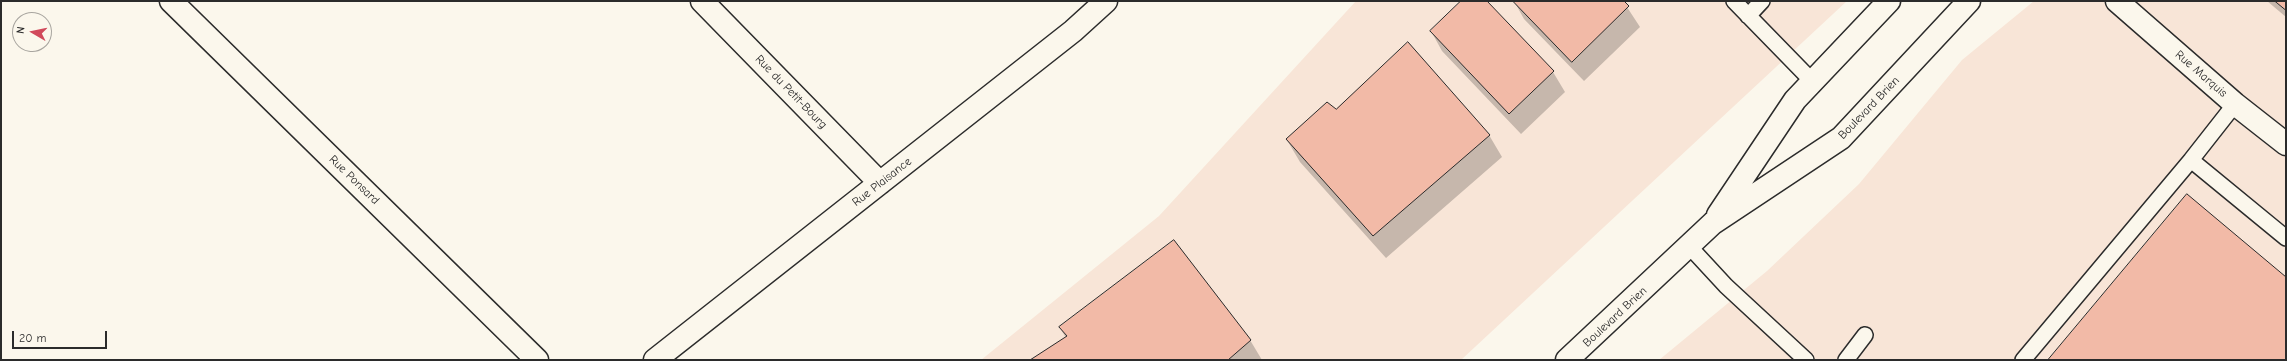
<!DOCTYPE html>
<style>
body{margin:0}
#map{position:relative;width:2287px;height:361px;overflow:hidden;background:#fbf7ec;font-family:"Comic Neue",sans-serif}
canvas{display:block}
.frame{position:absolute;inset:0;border:2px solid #2b2b2b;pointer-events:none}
.north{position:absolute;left:12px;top:12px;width:40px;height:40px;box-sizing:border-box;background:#fbf7ec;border:1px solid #a8a59f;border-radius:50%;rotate:279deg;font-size:11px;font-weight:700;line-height:16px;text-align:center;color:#2b2b2b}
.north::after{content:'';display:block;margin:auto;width:14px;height:18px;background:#d1495b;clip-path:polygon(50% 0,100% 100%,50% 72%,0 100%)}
.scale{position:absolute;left:12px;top:331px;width:95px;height:18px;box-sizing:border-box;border:2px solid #2b2b2b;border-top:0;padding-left:5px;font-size:12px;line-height:14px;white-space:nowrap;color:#2b2b2b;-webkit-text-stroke:3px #fbf7ec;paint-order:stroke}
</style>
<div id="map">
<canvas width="2287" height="361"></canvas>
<div class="frame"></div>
<div class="north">N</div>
<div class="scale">20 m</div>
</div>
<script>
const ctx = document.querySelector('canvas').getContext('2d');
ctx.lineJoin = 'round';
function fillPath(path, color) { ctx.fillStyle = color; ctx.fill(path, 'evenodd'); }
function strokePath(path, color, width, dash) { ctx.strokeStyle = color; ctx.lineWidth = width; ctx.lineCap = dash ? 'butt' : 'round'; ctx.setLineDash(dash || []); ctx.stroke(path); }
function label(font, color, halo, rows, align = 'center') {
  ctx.font = font + ' "Comic Neue",sans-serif'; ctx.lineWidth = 3; ctx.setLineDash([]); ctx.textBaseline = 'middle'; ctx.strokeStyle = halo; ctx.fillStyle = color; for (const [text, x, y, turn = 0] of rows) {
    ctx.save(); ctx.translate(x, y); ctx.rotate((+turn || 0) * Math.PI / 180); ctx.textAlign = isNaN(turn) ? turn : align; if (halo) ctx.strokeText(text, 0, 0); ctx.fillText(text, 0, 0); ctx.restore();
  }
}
const built = new Path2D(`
 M1356 1H1847L1461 360H981L1159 216Z
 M2034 1H2286V360H1659L1767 271 1859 184 1962 60Z`);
const shadow = new Path2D(`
 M1462 1H1485L1553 72 1565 92 1521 134 1442 51 1431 31Z
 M1514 1H1623L1640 27 1584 81 1524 19Z
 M2267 1H2286V17Z
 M1336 111 1489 135 1502 157 1386 258 1300 162 1287 140Z
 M1060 328 1250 340 1262 360H1032L1066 338Z`);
const building = new Path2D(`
 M1461 1H1487L1554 71 1509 114 1430 31Z
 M1513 1H1624L1629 6 1572 62Z
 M2275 1H2286V10Z
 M1408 42 1490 135 1373 236 1286 139 1327 102 1336 109Z
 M2187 194 2286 277V360H2048Z
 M1174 240 1251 340 1228 360H1030L1067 336 1059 327Z`);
const service = new Path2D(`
 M1734 1 1813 82
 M1748 16 1762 1
 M2191 160 2286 238
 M1689 246 1726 286 1806 360
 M1846 360 1865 335
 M2023 360 2191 160 2235 104`);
const minor = new Path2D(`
 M171 1 537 360
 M702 1 880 183
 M2117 1 2235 104 2286 144
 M655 360 1073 31 1106 1`);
const secondary = new Path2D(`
 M1718 215 1795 100 1889 1
 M1567 360 1713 223 1841 138 1969 1`);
const streetNames = [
 ["Rue Marquis",2201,74,41],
 ["Rue du Petit-Bourg",791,92,46],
 ["Boulevard Brien",1869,108,-46],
 ["Rue Ponsard",354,180,44],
 ["Rue Plaisance",882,182,-38],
 ["Boulevard Brien",1615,317,-43]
];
fillPath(built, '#f8e5d7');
fillPath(shadow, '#0003');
fillPath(building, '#f2baa7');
strokePath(building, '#2b2b2b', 1);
strokePath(service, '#2b2b2b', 18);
strokePath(minor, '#2b2b2b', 25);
strokePath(secondary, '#2b2b2b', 25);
strokePath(service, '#fbf7ec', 15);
strokePath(minor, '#fbf7ec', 22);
strokePath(secondary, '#fbf7ec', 22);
label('12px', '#2b2b2b', '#fbf7ec', streetNames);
</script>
